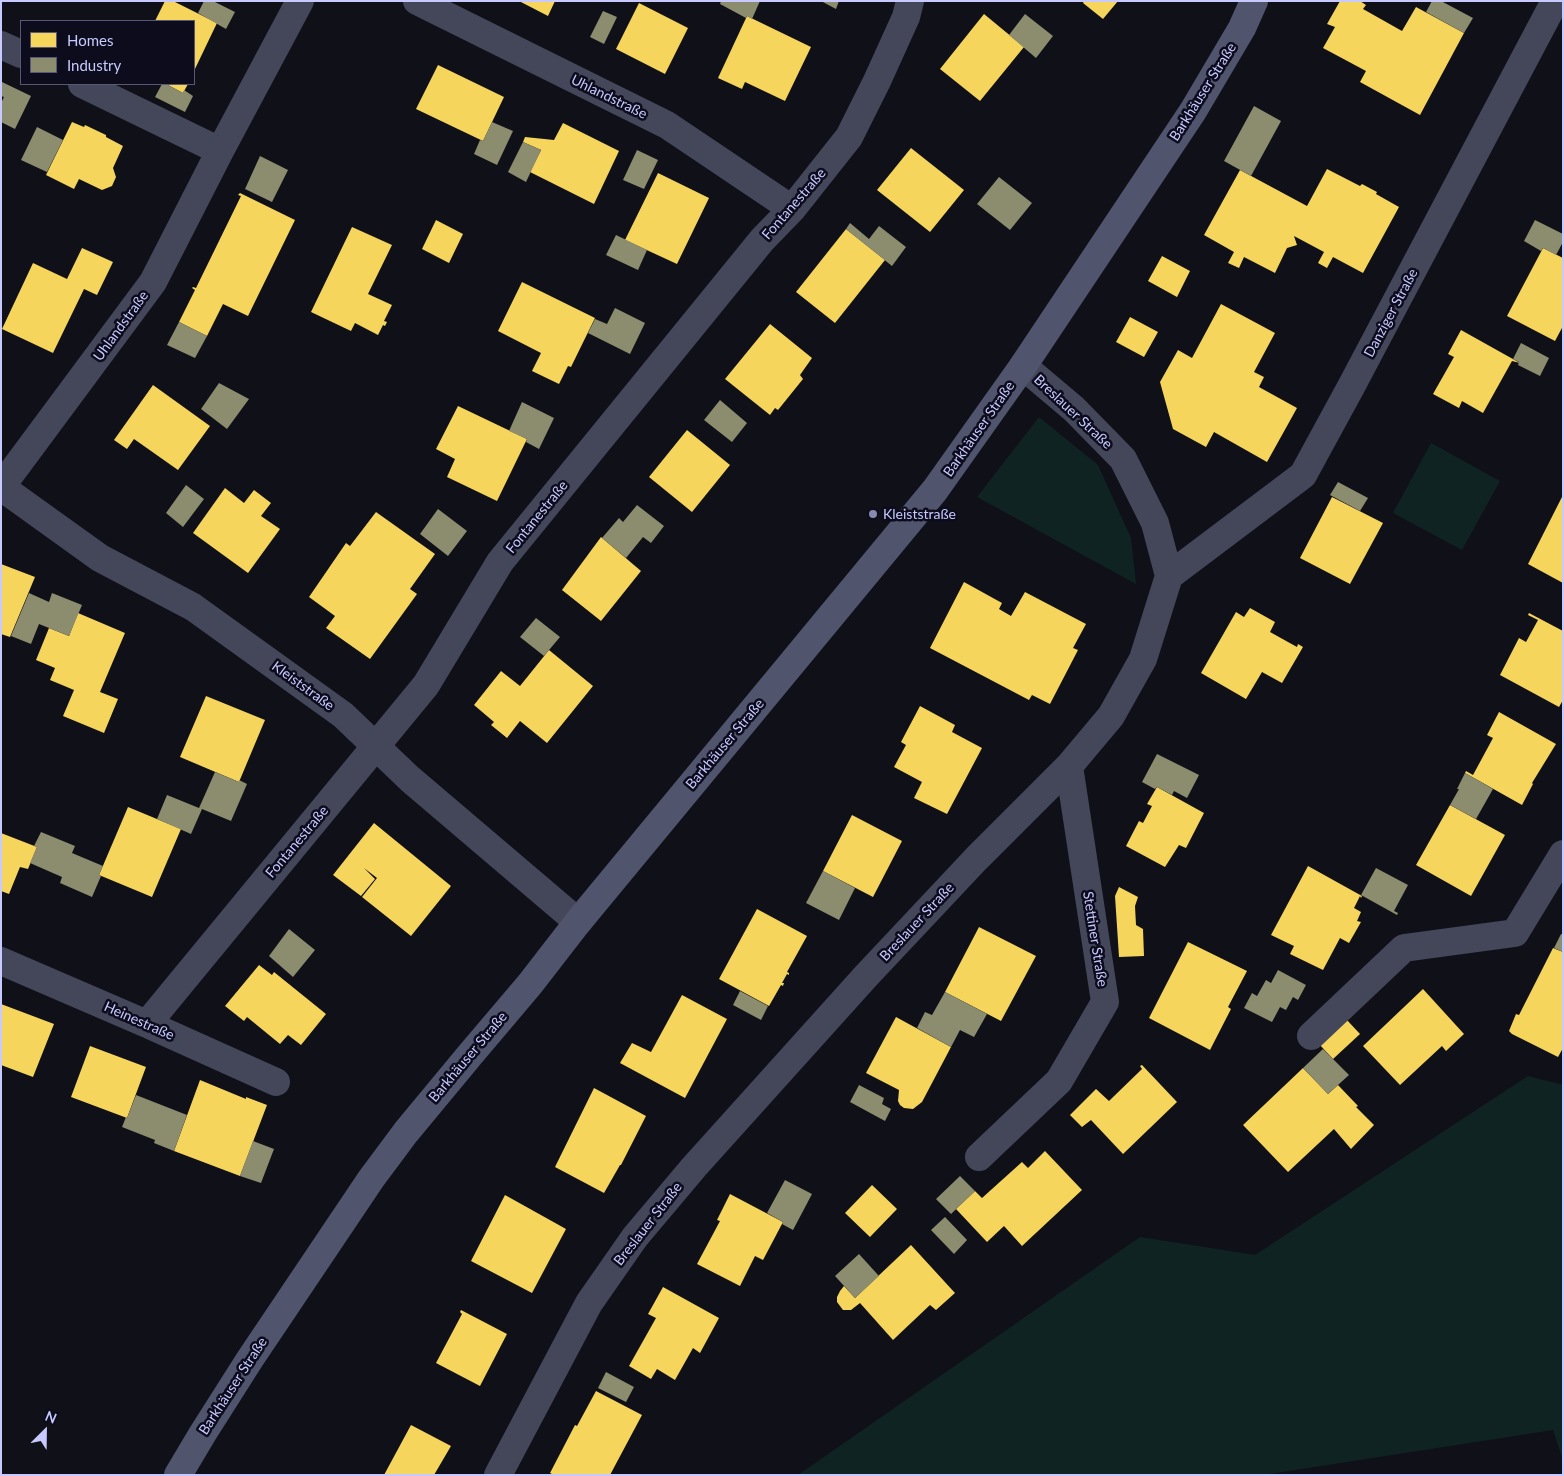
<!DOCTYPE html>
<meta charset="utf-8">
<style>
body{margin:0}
#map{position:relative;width:1564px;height:1476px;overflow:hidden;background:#101019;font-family:Lato,sans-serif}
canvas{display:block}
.frame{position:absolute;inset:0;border:2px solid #c8caff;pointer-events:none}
.legend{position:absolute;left:20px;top:20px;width:175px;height:65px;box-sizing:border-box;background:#0c0c1d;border:1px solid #575877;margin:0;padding:6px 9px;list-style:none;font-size:15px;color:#c8caff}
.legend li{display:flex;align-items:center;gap:10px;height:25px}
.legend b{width:25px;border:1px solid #575877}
.north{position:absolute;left:20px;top:1406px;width:50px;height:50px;-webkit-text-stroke:4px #0c0c1d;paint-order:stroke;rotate:23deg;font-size:14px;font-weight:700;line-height:20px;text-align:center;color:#c8caff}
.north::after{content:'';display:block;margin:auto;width:18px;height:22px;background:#c8caff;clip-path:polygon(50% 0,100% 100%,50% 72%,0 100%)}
</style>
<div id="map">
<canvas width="1564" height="1476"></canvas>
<div class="frame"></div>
<ul class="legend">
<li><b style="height:14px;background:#f6d55c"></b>Homes</li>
<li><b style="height:14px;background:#8c8c6e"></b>Industry</li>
</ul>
<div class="north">N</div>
</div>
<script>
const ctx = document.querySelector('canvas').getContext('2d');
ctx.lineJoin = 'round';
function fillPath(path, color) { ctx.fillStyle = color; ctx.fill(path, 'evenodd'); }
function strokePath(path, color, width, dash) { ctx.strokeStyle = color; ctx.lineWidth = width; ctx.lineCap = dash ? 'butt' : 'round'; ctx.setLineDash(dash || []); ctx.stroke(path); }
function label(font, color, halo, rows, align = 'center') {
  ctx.font = font + ' Lato,sans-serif'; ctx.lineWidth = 5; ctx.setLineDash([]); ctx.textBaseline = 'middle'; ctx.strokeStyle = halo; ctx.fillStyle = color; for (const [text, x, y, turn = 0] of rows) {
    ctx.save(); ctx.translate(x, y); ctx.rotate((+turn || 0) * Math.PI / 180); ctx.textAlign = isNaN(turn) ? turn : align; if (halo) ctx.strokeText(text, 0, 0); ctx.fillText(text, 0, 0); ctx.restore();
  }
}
const green = new Path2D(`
 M1039 417 1098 465 1131 538 1136 584 977 497Z
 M1431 443 1500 481 1462 550 1393 513Z
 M1528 1076 1563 1085V1460L1553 1430 1263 1475H798L1140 1237 1255 1255Z`);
const homes = new Path2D(`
 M165 1H173L217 23 194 71V21H155Z
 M519 1H555L548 16Z
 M1084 1H1118L1103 19 1083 3Z
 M1340 1H1360L1366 5 1363 9 1402 31 1416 7 1464 33 1420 115 1360 82 1366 71 1323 48 1335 27 1327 24Z
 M639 3 688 28 665 74 616 49Z
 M984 14 1024 47 980 101 940 69Z
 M747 16 811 47 785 101 745 82 742 89 718 78Z
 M438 65 504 97 483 141 416 109Z
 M166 84H188L183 93Z
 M72 122 84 127 85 125 106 135V137L123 146 113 168 116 177 112 186 102 190 79 179 74 189 46 175Z
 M563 123 619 151 594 204 530 172 541 150 523 142 525 137 554 140Z
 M911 148 964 190 930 232 877 190Z
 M1327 169 1360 186 1362 184 1377 192 1376 194 1399 207 1363 273 1333 257 1327 268 1318 263 1324 252 1294 236 1297 245 1287 248 1275 273 1244 257 1239 268 1228 263 1234 252 1204 235 1240 170 1307 206Z
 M658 173 709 198 677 264 625 240Z
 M240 193 295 220 248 316 223 304 207 336 179 322 195 290 192 288 193 287 196 288 241 196 238 195Z
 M436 220 463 234 449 263 422 249Z
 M352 227 392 245 368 294 392 305 384 321 387 322 385 326 383 325 378 335 355 323 351 331 311 312Z
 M846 229 885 260 835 323 796 292Z
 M82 248 113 262 97 295 84 289 53 353 2 329 33 263 67 279Z
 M1543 248 1563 258V326L1555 341 1507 316Z
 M1162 256 1190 271 1177 297 1148 281Z
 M522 282 595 318 571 367 568 366 559 384 532 371 541 353 498 331Z
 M1221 304 1275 333 1254 372 1264 377 1259 387 1297 408 1267 462 1214 432 1206 447 1173 429 1160 382 1178 350 1192 358Z
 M1130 317 1158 332 1144 357 1116 342Z
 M770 324 812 358 800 375 803 379 778 410 775 408 770 415 725 379Z
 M1461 330 1520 363 1512 361 1483 413 1462 401 1459 408 1433 394 1454 357 1448 354Z
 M153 385 210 426 178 470 134 439 127 449 114 440Z
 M458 406 527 439 497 501 447 477 455 459 436 449Z
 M687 430 730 465 692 512 649 477Z
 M225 488 244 503 254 490 271 503 261 516 280 529 248 573 193 533Z
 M1563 495V583L1528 564Z
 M1332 497 1383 523 1350 584 1300 558Z
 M376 512 435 554 410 589 417 594 370 659 326 628 335 616 309 597 346 543 350 546Z
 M601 537 641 571 601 621 562 590Z
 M1 564 35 577 10 637 1 634Z
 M964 582 1002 603 999 609 1011 616 1025 592 1086 624 1073 648 1078 650 1050 704 1032 695 1029 700 930 648Z
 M1250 608 1275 622 1270 632 1297 647 1298 644 1303 647 1282 683 1262 672 1246 699 1201 673 1236 612 1244 617Z
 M78 613 125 633 100 692 118 699 104 733 63 716 74 690 50 680 55 668 36 660 49 628 69 636Z
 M1529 613 1563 631V700L1559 707 1500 675 1519 638 1526 642 1538 620 1528 615Z
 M549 650 593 686 547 743 520 721 507 738 491 725 494 722 474 705 501 671 520 686Z
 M206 696 265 720 239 782 180 757Z
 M920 706 955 725 952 732 982 748 947 814 914 798 922 782 894 767 906 745 901 742Z
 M1499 712 1556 744 1532 783 1533 784 1522 805 1465 773 1466 771 1473 775 1493 738 1487 735Z
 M1157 787 1204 813 1186 848 1179 845 1165 867 1126 846 1139 821 1143 823 1152 806 1147 804Z
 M1450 805 1505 835 1471 896 1416 865Z
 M128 807 181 829 152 897 99 875Z
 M852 815 902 841 873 897 823 871Z
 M374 823 451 886 411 936 362 897 377 878 364 868 375 879 361 896 333 875Z
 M1 833 37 847 28 869 20 867 9 894 1 891Z
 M1308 866 1362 896 1361 898 1360 896 1354 908 1361 912 1357 921 1361 922 1349 943 1340 938 1323 970 1290 954 1294 946 1271 935Z
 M1119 887 1138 897 1135 906 1136 925 1143 929 1144 956 1119 957 1115 896Z
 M757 909 807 936 787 972 789 973V975L787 974 782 983H784L783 986 781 985 769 1006 719 979Z
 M979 927 1036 956 1001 1021 945 992Z
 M1188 942 1247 971 1228 1007 1231 1009 1210 1050 1149 1018Z
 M1553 948 1563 952V1048L1558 1057 1512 1034 1509 1031 1516 1014 1519 1015Z
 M259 965 272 975 274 972 326 1014 301 1045 288 1035 280 1044 247 1017 244 1021 225 1006Z
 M1423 989 1464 1034 1446 1051 1442 1046 1400 1085 1363 1046Z
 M682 995 727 1019 685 1098 620 1063 632 1043 651 1052Z
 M1 1004 54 1024 33 1077 1 1065Z
 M896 1017 951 1047 922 1102 913 1109 904 1108 900 1105 898 1101 899 1090 866 1073Z
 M1346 1019 1360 1034 1333 1059 1319 1044Z
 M90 1046 146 1067 127 1118 71 1097Z
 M1142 1065 1177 1102 1123 1154 1091 1120 1082 1127 1070 1115 1096 1089 1109 1101 1142 1069 1140 1066Z
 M1303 1068 1328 1094 1338 1085 1358 1106 1356 1107 1374 1125 1351 1149 1334 1129 1288 1172 1243 1125Z
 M200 1080 246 1099V1097L267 1105 240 1176 174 1151Z
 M594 1088 646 1116 621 1165H620L604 1193 555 1167Z
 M1045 1151 1082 1190 1022 1246 1004 1226 987 1242 956 1209 975 1191 982 1198 1022 1162 1028 1168Z
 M872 1185 897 1209 870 1237 845 1213Z
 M730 1194 783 1222 763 1260 755 1256 740 1286 697 1264 720 1221 717 1220Z
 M505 1195 566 1229 532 1293 471 1261Z
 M911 1245 955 1293 936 1310 930 1305 893 1340 860 1303 851 1310H843L837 1302V1297L840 1291 844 1286 855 1298Z
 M663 1287 719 1318 700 1353 693 1348 675 1380 657 1369 651 1379 629 1366 656 1318 648 1314Z
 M461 1310 507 1334 480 1386 436 1363 462 1314 460 1312Z
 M596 1391 642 1415 610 1475H554L550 1473 575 1425 577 1426Z
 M411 1425 451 1446 434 1475H384Z`);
const industry = new Path2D(`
 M204 1H213L235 12 226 29 198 13Z
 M721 1H760L752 19 747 16 746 18 720 4Z
 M821 1H839L836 9Z
 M1432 1H1441L1473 18 1464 33 1426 12Z
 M603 11 617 17 604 44 590 37Z
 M1025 14 1053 36 1036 58 1009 35Z
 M2 82 31 96 15 129 1 122V103L4 97 1 96Z
 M162 84H166L183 93 184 90 193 96 185 112 155 97Z
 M1254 106 1281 121 1251 176 1224 161Z
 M492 122 513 131 497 165 474 154 480 140 483 141Z
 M37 127 63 140 47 172 21 160Z
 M523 142 541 150 526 182 508 172Z
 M637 150 658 160 644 189 623 180Z
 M260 156 288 170 272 202 245 189Z
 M999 177 1032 203 1010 230 977 204Z
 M1535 220 1563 234V242L1556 255 1543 248 1541 251 1524 241Z
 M850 223 869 239 879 226 906 247 892 266 846 229Z
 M616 235 647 250 638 270 606 255Z
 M615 308 645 323 630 354 588 333 595 319 607 324Z
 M179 322 207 336 195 358 167 345Z
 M1521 343 1549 358 1540 376 1518 365 1519 362 1513 359Z
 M219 383 249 399 227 429 201 409Z
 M720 400 747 423 732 442 704 420Z
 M522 402 554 418 539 449 526 442 527 439 509 431Z
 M1338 482 1368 498 1360 511 1330 495Z
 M186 485 204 499 183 527 166 513Z
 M637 505 664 526 651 543 643 537 626 558 602 538 619 518 623 522Z
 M438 509 467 531 448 556 420 534Z
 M29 593 49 602 52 593 82 605 69 636 39 624 31 644 11 636Z
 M536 618 560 637 544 656 520 637Z
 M1157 754 1199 775 1187 798 1174 791 1172 795 1157 787 1155 789 1142 782Z
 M215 772 239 782V780L247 784 231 821 202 809 191 834 157 819 167 795 199 808Z
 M1465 773 1493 789 1476 819 1450 805 1459 789H1457Z
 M41 832 75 846 72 853 103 866 99 875 101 876 92 897 60 883 62 877 30 863 37 847 34 846Z
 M1376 868 1408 885 1394 911 1398 913 1397 915 1361 895Z
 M823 871 855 888 839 920 806 903Z
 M289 929 315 950 293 977 269 956Z
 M1561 934 1563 935V952L1554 948Z
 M1278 970 1306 985 1298 1000 1293 997 1286 1010 1280 1007 1272 1022 1244 1008 1252 993 1257 996 1266 980 1271 983Z
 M740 991 768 1006 761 1020 733 1005Z
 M945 992 987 1014 974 1037 960 1030 951 1047 917 1028 925 1012 932 1015Z
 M1323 1049 1349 1075 1328 1094 1303 1068Z
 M859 1085 884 1098 882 1104 891 1109 885 1121 850 1102Z
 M136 1095 187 1115 174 1151 154 1143 155 1140 122 1127 126 1117 127 1118Z
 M253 1141 274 1149 261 1183 240 1176Z
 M960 1176 975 1191 951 1214 936 1199Z
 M785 1180 812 1194 793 1230 782 1224 783 1222 767 1213Z
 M945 1217 967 1240 954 1254 931 1230Z
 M859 1254 879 1276 855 1298 835 1276Z
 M606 1372 634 1387 626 1402 598 1388Z`);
const street = new Path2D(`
 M417 1 667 125 792 209
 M1 45 21 54
 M82 84 220 151
 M1 487 100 558 193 607 343 715 410 779 578 922
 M1 487 153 282 220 151 300 1
 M1169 576 1303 475 1352 385 1555 1
 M1 961 147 1024 276 1082
 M147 1024 426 685 500 562 762 240 792 209 849 137 877 81 906 17 910 1
 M1311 1036 1404 948 1515 933 1563 854
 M979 1157 1059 1081 1105 1002 1069 766
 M498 1475 589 1303 635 1237 694 1167 866 976 976 859 1069 766 1111 716 1143 659 1169 576 1155 523 1123 459 1074 409 1023 366`);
const secondary = new Path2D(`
 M178 1475 203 1433 250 1359 371 1179 406 1132 469 1056 530 984 578 922 935 490 1023 366 1193 111 1242 28 1254 1`);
const markers = [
 [873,514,5,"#8889ae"]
];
const streetNames = [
 ["Barkhäuser Straße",1203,92,-58],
 ["Uhlandstraße",609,97,26],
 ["Fontanestraße",794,204,-49],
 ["Danziger Straße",1391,313,-62],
 ["Uhlandstraße",121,326,-54],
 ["Breslauer Straße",1073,412,43],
 ["Barkhäuser Straße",979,429,-55],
 ["Fontanestraße",537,517,-51],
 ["Kleiststraße",303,686,36],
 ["Barkhäuser Straße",725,744,-50],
 ["Fontanestraße",297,842,-50],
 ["Breslauer Straße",917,922,-47],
 ["Stettiner Straße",1095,939,81],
 ["Heinestraße",139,1021,24],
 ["Barkhäuser Straße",468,1057,-50],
 ["Breslauer Straße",648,1224,-52],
 ["Barkhäuser Straße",233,1386,-57]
];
const poiNames = [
 ["Kleiststraße",883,514]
];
fillPath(green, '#0f2422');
fillPath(homes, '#f6d55c');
fillPath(industry, '#8c8c6e');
strokePath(street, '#44465a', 28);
strokePath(secondary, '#51546d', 28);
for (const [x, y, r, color] of markers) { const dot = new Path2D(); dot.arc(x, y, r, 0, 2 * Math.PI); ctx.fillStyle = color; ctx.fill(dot); strokePath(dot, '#0c0c1d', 2); }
label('14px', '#c8caff', '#0c0c1d', streetNames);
label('14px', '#c8caff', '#0c0c1d', poiNames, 'left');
</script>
